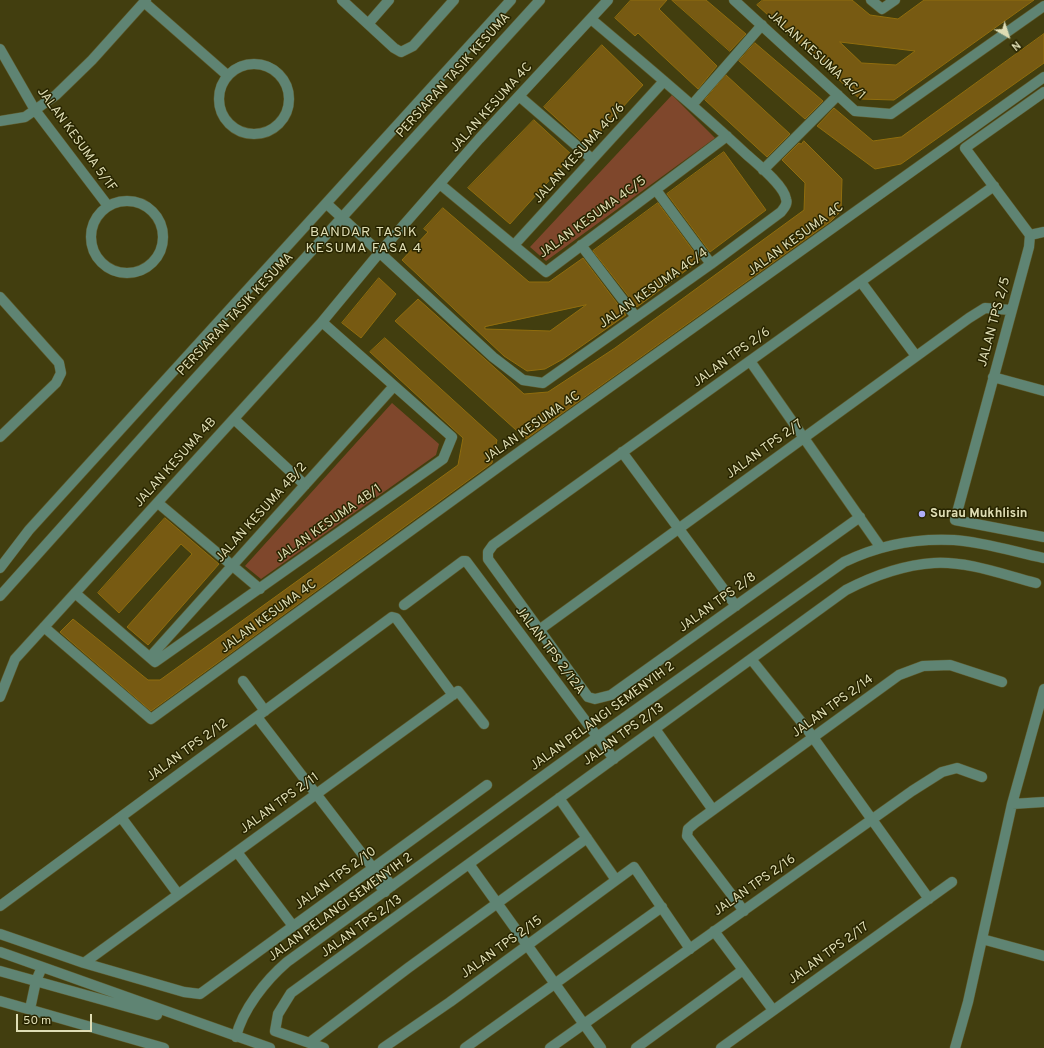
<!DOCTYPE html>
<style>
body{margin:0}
#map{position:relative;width:1044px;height:1048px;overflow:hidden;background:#423e0f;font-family:Overpass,sans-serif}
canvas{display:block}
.north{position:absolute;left:988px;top:16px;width:40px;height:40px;-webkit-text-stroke:3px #282500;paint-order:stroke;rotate:141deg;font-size:11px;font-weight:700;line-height:16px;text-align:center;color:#dfddb4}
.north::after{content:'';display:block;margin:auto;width:14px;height:18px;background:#dfddb4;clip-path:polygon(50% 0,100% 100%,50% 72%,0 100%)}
.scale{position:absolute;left:16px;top:1014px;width:76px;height:18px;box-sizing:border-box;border:2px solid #dfddb4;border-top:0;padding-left:5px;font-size:12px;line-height:14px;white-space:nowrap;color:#dfddb4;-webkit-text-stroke:3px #282500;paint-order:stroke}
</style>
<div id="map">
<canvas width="1044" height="1048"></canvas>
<div class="north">N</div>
<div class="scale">50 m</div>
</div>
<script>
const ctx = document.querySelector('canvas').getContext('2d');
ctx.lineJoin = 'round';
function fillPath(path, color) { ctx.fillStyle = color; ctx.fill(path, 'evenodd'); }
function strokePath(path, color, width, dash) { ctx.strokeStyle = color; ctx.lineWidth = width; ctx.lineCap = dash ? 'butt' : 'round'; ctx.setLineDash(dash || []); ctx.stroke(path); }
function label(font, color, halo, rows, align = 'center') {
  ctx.font = font + ' Overpass,sans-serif'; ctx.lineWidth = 3; ctx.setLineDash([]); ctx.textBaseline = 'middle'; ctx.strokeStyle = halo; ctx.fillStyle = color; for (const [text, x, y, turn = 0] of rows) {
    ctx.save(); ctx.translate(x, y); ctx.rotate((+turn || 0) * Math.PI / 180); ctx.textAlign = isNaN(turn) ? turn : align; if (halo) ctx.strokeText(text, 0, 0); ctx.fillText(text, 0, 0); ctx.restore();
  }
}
const green = new Path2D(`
 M672 95 715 138 546 261 530 247Z
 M392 403 439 444 436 455 261 579 245 566Z`);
const building = new Path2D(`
 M631 0H667L659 9 717 66 698 89 638 33 635 36 615 18Z
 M672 0H706L746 34 730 51Z
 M763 0H852L870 15 898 19 924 0H1034L894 100 860 99 757 5ZM840 42 915 51 896 65 862 63Z
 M1044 34V63L901 164 875 169 817 126 834 108 873 141 901 137Z
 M755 43 823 101 805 119 739 61Z
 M602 45 643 85 587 146 544 107Z
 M726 75 790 134 767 157 705 100Z
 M534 120 572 155 510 224 468 188Z
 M804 141 842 179 841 211 831 221 526 439 395 321 418 299 524 394 548 392 615 348 804 210 805 183 782 160 799 143 801 144Z
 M724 152 766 210 710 252 667 194Z
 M658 203 700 260 637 307 593 251Z
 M443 208 529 282H549L583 258 626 315 563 359 545 369 527 371 504 356 402 260 428 232 424 229ZM586 305 550 331 485 329V327Z
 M379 278 396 294 361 338 342 323Z
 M385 338 497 440 492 463 151 711 60 632 73 619 148 680H160L458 465 463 438 370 352Z
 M165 518 219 564 148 645 127 627 192 554 181 544 119 613 98 593Z`);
const minor = new Path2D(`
 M342 0 394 48 401 52 413 46 454 0
 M734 0 855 111 891 114 1044 6
 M871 0 882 9 895 0
 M144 2 227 75
 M368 24 389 0
 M0 49 35 110 108 206
 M219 99a35 35 0 1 1 70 0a35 35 0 1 1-70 0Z
 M1044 92 965 148 1030 235 1029 247 955 520 1044 537
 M519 96 592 159
 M692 105 762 25
 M0 121 25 117 56 95 92 60 146 0
 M763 170 838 95
 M441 185 546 272 727 136
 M656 190 711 264
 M91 237a36 36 0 1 1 72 0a36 36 0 1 1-72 0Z
 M327 204 493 357 523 380 543 383 711 264 781 212C784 208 788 204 786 199 784 185 756 163 746 154 696 107 643 63 591 19
 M1030 235 1044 232
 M515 244 664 81
 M581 245 636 317
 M861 282 916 356
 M0 297 59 363 61 373 56 383 0 437
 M750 361 881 548
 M993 377 1044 391
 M234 419 305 485
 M622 452 736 606
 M158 503 260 589
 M860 517 611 695 595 699 588 697 488 559V552L493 545 994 186
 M0 568 29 530 511 0
 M75 593 155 662 443 459 452 437 322 322
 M0 596 174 402 540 0
 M404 605 463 561H466L614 759
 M44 627 151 719 526 447 1044 77
 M539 630 969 318 985 308 1011 310
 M150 657 394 386
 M751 659 807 729 929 899
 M243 681 265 711
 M0 697 15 659 322 322 380 252 479 139 608 0
 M257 717 373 868
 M655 729 713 810
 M559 798 616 880
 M1012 804 1044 802
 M121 817 178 894
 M237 852 293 926
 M469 864 601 1048
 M376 866 392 886
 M369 871 385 892
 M0 906 392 617 396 618 453 695
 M744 911 687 836 688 829 695 823 899 675 923 666 950 665 1002 682
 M714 931 773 1010
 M0 934 84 963 184 992 200 994 487 785
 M982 939 1044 956
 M0 952 270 1048
 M84 963 458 691 484 724
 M0 971 157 1015
 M0 1001 164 1048
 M30 1009 36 981 42 967
 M236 1037C242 1010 266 980 287 962L597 737 844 562C877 546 916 538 954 540 984 542 1015 552 1044 558
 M309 1043 408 968 587 838
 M324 1048 275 1031 278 1014 291 993 846 590C873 576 903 565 934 563 968 561 1004 575 1036 583
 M383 1048 450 1002 634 867 690 949
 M465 1048 662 907
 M550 1048 912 791 942 772 957 768 982 777
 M636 1048 743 970
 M721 1048 952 882
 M955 1048 968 1002 1012 804 1044 689`);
const markers = [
 [922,514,4,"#b0aefa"]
];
const streetNames = [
 ["JALAN KESUMA 4C/1",816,56,42],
 ["PERSIARAN TASIK KESUMA",454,76,-48],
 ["JALAN KESUMA 4C",492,108,-48],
 ["JALAN KESUMA 5/1F",76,140,54],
 ["JALAN KESUMA 4C/6",580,154,-48],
 ["JALAN KESUMA 4C/5",593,218,-36],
 ["JALAN KESUMA 4C",796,240,-36],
 ["JALAN KESUMA 4C/4",654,289,-35],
 ["PERSIARAN TASIK KESUMA",236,315,-47],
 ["JALAN TPS 2/5",995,322,-75],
 ["JALAN TPS 2/6",732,358,-36],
 ["JALAN KESUMA 4C",532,428,-35],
 ["JALAN TPS 2/7",765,450,-36],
 ["JALAN KESUMA 4B",176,463,-48],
 ["JALAN KESUMA 4B/2",262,513,-48],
 ["JALAN KESUMA 4B/1",329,524,-35],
 ["JALAN TPS 2/8",718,603,-36],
 ["JALAN KESUMA 4C",269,617,-36],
 ["JALAN TPS 2/12A",549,651,53],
 ["JALAN TPS 2/14",833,707,-36],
 ["JALAN PELANGI SEMENYIH 2",603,717,-36],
 ["JALAN TPS 2/13",624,735,-36],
 ["JALAN TPS 2/12",188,751,-36],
 ["JALAN TPS 2/11",280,804,-36],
 ["JALAN TPS 2/10",336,879,-36],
 ["JALAN TPS 2/16",755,886,-35],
 ["JALAN PELANGI SEMENYIH 2",341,908,-36],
 ["JALAN TPS 2/13",362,927,-36],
 ["JALAN TPS 2/15",502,948,-36],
 ["JALAN TPS 2/17",829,954,-36]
];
const poiNames = [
 ["Surau Mukhlisin",930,514]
];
const neighbourhoodNames = [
 ["BANDAR TASIK",364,233],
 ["KESUMA FASA 4",364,249]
];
fillPath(green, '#7f472c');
fillPath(building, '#775a12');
strokePath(building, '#906d0e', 1);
strokePath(minor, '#5e5b2d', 11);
strokePath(minor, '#5f8473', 10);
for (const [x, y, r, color] of markers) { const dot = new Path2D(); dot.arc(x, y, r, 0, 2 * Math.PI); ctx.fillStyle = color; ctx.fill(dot); strokePath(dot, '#282500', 1.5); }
label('13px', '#dfddb4', '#282500', streetNames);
label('bold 13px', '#dfddb4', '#282500', poiNames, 'left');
ctx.letterSpacing = '1px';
label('14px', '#dfddb4', '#282500', neighbourhoodNames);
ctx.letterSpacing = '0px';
</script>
